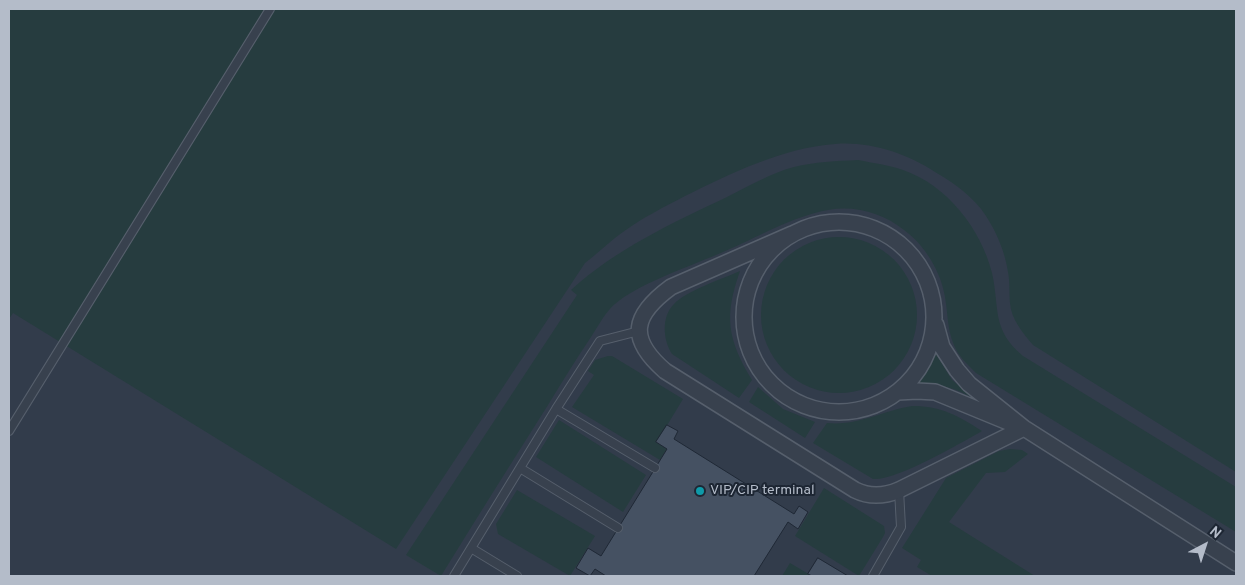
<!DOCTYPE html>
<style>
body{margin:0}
#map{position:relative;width:1245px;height:585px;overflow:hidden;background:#242f3e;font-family:Overpass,sans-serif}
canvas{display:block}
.frame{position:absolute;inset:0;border:10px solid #b4bcc9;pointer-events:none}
.north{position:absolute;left:1180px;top:520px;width:50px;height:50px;-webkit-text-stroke:4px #1d2633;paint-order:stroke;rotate:40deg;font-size:14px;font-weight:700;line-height:20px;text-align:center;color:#b4bcc9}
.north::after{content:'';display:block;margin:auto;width:18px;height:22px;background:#b4bcc9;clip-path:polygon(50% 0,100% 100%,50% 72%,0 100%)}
</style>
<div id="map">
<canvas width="1245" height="585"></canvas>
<div class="frame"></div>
<div class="north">N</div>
</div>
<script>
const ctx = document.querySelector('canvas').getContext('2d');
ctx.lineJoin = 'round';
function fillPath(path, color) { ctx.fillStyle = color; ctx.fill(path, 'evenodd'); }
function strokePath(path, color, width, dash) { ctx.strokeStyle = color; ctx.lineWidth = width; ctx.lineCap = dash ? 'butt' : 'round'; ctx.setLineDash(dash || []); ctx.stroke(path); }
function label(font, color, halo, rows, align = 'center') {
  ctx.font = font + ' Overpass,sans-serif'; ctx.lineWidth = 4; ctx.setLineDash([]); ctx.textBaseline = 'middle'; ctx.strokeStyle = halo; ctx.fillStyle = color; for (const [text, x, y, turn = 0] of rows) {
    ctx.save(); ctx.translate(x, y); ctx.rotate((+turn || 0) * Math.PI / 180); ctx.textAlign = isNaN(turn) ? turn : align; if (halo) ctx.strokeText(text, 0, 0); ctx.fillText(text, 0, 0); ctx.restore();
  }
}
const airport = new Path2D(`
 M9 9H1236V576H9Z`);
const green = new Path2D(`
 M9 9H1236V472L1033 345C1023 333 1011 319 1010 303 1009 292 1010 282 1008 272 1005 252 997 233 986 216 974 197 954 183 935 172 906 153 869 141 835 144 782 148 732 173 685 196 664 207 642 218 623 232 610 241 598 253 585 263L396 549 13 313 9 319Z
 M858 160C873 163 889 165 903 170 947 185 981 229 992 273 1000 309 991 329 1023 356L1236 487V532L976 373C968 365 958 356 954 345 947 329 948 313 945 297 941 272 925 245 904 230 883 213 855 205 828 210 793 216 756 238 723 252 694 265 629 286 609 310 602 318 597 328 591 337 576 359 562 382 548 405 512 462 476 519 441 576L406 555 577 295 571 290C616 249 672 223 727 197 749 186 771 173 794 167 814 162 837 161 858 160Z
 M761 315a78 78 0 1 1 156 0a78 78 0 1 1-156 0Z
 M740 271C724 316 727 339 752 380L739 398 672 354C663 340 661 317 674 304 686 291 722 279 740 271Z
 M936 354 952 380 975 399C955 388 938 383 916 383L927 370Z
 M608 356H612L683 399 657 442 667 449 660 460 572 407 594 375 588 371 595 360Z
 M758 387 783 409 815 422 805 438 749 402Z
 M912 406C942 406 958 416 982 431 959 444 896 481 873 479L813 443 827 423C859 426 881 411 912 406Z
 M559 420 646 475 623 512 536 457Z
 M1010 449 1022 450 1028 454 1005 472 986 473 949 522 1035 576H932L917 567 921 560 902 548 946 478 999 451Z
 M824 488 884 526 885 533 883 537 859 576 795 536Z
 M517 490 595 536 570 576 498 534 496 524Z
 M790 563 812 576H782Z`);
const building = new Path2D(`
 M667 425 678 431 674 439 794 514 799 506 808 512 798 529 788 522 754 576H606L595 569 590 576 576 568 588 548 601 556 667 449 656 442Z
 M818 558 848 576H812L808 574Z`);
const service = new Path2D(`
 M556 409 655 468
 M9 431 270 9
 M520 468 618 528
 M471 548 517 576
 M454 576 556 409 600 341 639 331
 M873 576 901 527 899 490`);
const minor = new Path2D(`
 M744 317a95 95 0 1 1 190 0a95 95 0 1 1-190 0Z
 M792 234 671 287C633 315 627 338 665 371L855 490C869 497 885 496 899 490L1024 428
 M936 325 942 347 957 370 969 384 1024 428 1236 563
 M898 392 917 391 935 392 1008 422`);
const markers = [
 [700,491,5,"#0f9aa8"]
];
const poiNames = [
 ["VIP/CIP terminal",710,491]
];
fillPath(airport, '#323c4b');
fillPath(green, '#263c3f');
fillPath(building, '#455162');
strokePath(building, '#1f2835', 1);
strokePath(service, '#565f6c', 10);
strokePath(minor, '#565f6c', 18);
strokePath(service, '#38414e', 8);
strokePath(minor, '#38414e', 15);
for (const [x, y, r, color] of markers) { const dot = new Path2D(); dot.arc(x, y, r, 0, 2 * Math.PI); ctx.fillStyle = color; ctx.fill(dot); strokePath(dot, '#1d2633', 2); }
label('14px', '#b4bcc9', '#1d2633', poiNames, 'left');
</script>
